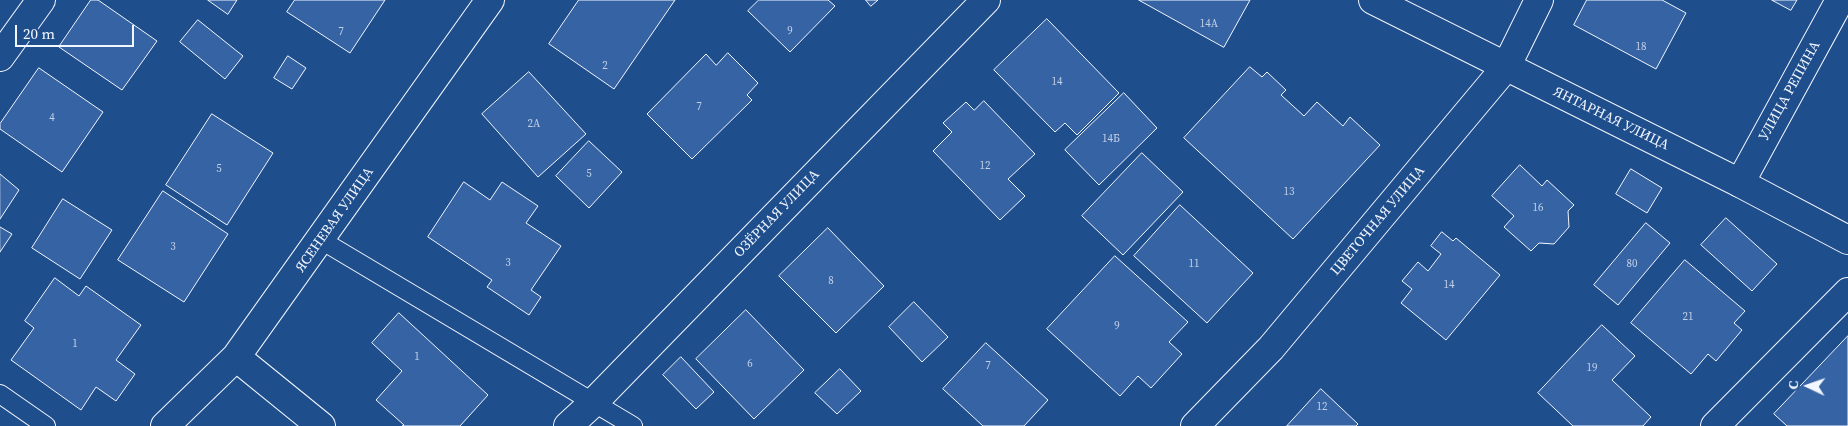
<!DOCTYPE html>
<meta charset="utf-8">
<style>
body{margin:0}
#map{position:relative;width:1848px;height:426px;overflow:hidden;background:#1f4e8c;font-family:"Source Serif 4",serif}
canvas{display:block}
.north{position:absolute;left:1783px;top:361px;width:50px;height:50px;-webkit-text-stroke:4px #1f4e8c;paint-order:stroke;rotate:273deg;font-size:14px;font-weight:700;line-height:20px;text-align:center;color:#f2f6ff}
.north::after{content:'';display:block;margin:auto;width:18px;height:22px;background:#f2f6ff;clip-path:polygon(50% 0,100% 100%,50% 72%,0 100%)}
.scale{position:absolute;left:15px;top:25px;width:119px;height:22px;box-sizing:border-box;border:2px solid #f2f6ff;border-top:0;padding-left:6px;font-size:15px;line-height:18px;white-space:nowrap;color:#f2f6ff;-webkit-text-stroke:4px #1f4e8c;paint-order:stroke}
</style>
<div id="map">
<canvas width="1848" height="426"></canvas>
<div class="north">С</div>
<div class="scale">20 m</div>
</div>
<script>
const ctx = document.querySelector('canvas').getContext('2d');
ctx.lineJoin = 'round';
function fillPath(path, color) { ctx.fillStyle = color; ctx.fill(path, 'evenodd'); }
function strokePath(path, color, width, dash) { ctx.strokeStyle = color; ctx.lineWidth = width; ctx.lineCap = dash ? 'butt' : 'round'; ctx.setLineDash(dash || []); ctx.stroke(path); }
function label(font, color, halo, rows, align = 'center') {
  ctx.font = font + ' "Source Serif 4",serif'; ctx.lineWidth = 4; ctx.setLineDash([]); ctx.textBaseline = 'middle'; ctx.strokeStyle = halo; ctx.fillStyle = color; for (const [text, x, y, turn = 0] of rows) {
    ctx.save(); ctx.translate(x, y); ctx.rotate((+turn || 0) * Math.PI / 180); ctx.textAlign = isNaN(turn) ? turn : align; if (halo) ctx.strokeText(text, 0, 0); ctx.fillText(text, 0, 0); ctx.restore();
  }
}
const building = new Path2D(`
 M91 0H98L157 41 122 90 59 47Z
 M208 0H237L228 14Z
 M295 0H385L350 53 287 12Z
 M579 0H675L614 89 549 44Z
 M759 0H828L835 6 790 52 748 11Z
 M866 0H878L871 6Z
 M1139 0H1250L1224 47Z
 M1587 0H1662L1686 13 1656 69 1574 25Z
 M1772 0H1797L1791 10Z
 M1047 19 1119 93 1077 135 1065 123 1055 132 994 70Z
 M198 20 243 56 225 79 180 42Z
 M728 53 758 83 747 95 752 100 692 159 647 114 706 54 716 65Z
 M288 56 306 68 292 89 274 78Z
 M1250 67 1262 77 1267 72 1286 90 1281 95 1304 116 1317 102 1343 126 1350 117 1380 145 1293 239 1184 138Z
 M39 68 103 112 62 172 0 129V124Z
 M529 72 586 134 538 177 482 114Z
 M1124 93 1157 128 1099 185 1065 150Z
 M984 101 1035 154 1008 179 1025 196 1000 220 933 151 952 132 943 123 966 102 974 110Z
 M212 114 273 153 227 225 166 185Z
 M589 141 622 172 589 208 556 176Z
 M1142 153 1183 192 1123 255 1082 216Z
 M1520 165 1542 186 1547 180 1574 205 1568 211 1569 227 1554 244 1539 243 1531 251 1504 227 1514 216 1492 196Z
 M1631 169 1662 188 1647 213 1616 194Z
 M0 174 19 190 0 219Z
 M464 182 490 200 502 182 538 206 526 223 561 246 531 290 541 297 529 315 487 287 492 280 428 237Z
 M163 191 228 234 184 302 118 260Z
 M63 199 112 230 80 279 32 248Z
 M1180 205 1253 273 1207 323 1134 256Z
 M1726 218 1777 264 1752 291 1701 245Z
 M1646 223 1670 243 1618 305 1594 285Z
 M0 227 12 234 0 252Z
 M828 228 884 286 836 333 779 276Z
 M1442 232 1453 241 1456 238 1500 275 1446 340 1401 303 1412 289 1402 281 1418 262 1428 271 1441 254 1431 246Z
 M1115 256 1188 322 1169 342 1182 354 1151 388 1138 376 1120 396 1047 329Z
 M1685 260 1745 311 1734 323 1742 330 1716 361 1708 354 1691 374 1631 323Z
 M55 278 79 296 86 286 141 325 116 360 135 374 116 401 96 387 81 410 11 360 34 328 25 321Z
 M914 302 948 337 922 362 889 327Z
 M746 310 804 370 754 419 696 359Z
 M399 313 488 395 460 426H402L404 425 376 400 402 371 372 343Z
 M1602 325 1635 356 1612 380 1651 417 1643 426H1573L1538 393Z
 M1848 336V426H1787L1774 414Z
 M986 343 1048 400 1024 426H983L943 389Z
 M681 357 714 392 696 409 663 375Z
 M840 369 861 391 837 414 815 393Z
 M1321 389 1358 424 1356 426H1287Z`);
const lane = new Path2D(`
 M321 240 633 426
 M0 394 46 426`);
const street = new Path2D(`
 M0 57 41 0
 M1740 183 1840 0
 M236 357 321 426
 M165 426 236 357 490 0
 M568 426 593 403 986 0
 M1195 426 1271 348 1506 67 1539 0
 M1715 426 1848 292`);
const secondary = new Path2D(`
 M1373 0 1740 183 1848 240`);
const numberNames = [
 ["14А",1209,24],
 ["9",790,31],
 ["7",341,32],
 ["18",1641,47],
 ["2",605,66],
 ["14",1057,82],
 ["7",699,107],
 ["4",52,118],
 ["2А",534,124],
 ["14Б",1111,139],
 ["12",985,166],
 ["5",219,169],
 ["5",589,174],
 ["13",1289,192],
 ["16",1538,208],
 ["3",173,247],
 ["3",508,263],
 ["11",1194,264],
 ["80",1632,264],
 ["8",831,281],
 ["14",1449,285],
 ["21",1688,317],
 ["9",1117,326],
 ["1",75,344],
 ["1",417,357],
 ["6",750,364],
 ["7",988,366],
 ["19",1592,368],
 ["12",1322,407]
];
const streetNames = [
 ["УЛИЦА РЕПИНА",1790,91,-61],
 ["ЯНТАРНАЯ УЛИЦА",1611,119,26],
 ["ОЗЁРНАЯ УЛИЦА",777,214,-46],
 ["ЯСЕНЕВАЯ УЛИЦА",335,220,-55],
 ["ЦВЕТОЧНАЯ УЛИЦА",1378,221,-50]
];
fillPath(building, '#3563a3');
strokePath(building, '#f2f6ff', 1);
strokePath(lane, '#f2f6ff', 20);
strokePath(street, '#f2f6ff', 30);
strokePath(secondary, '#f2f6ff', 30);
strokePath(lane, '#1f4e8c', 18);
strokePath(street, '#1f4e8c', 28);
strokePath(secondary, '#1f4e8c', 28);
label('11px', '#c3d1e8', null, numberNames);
label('14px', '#f2f6ff', '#1f4e8c', streetNames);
</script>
